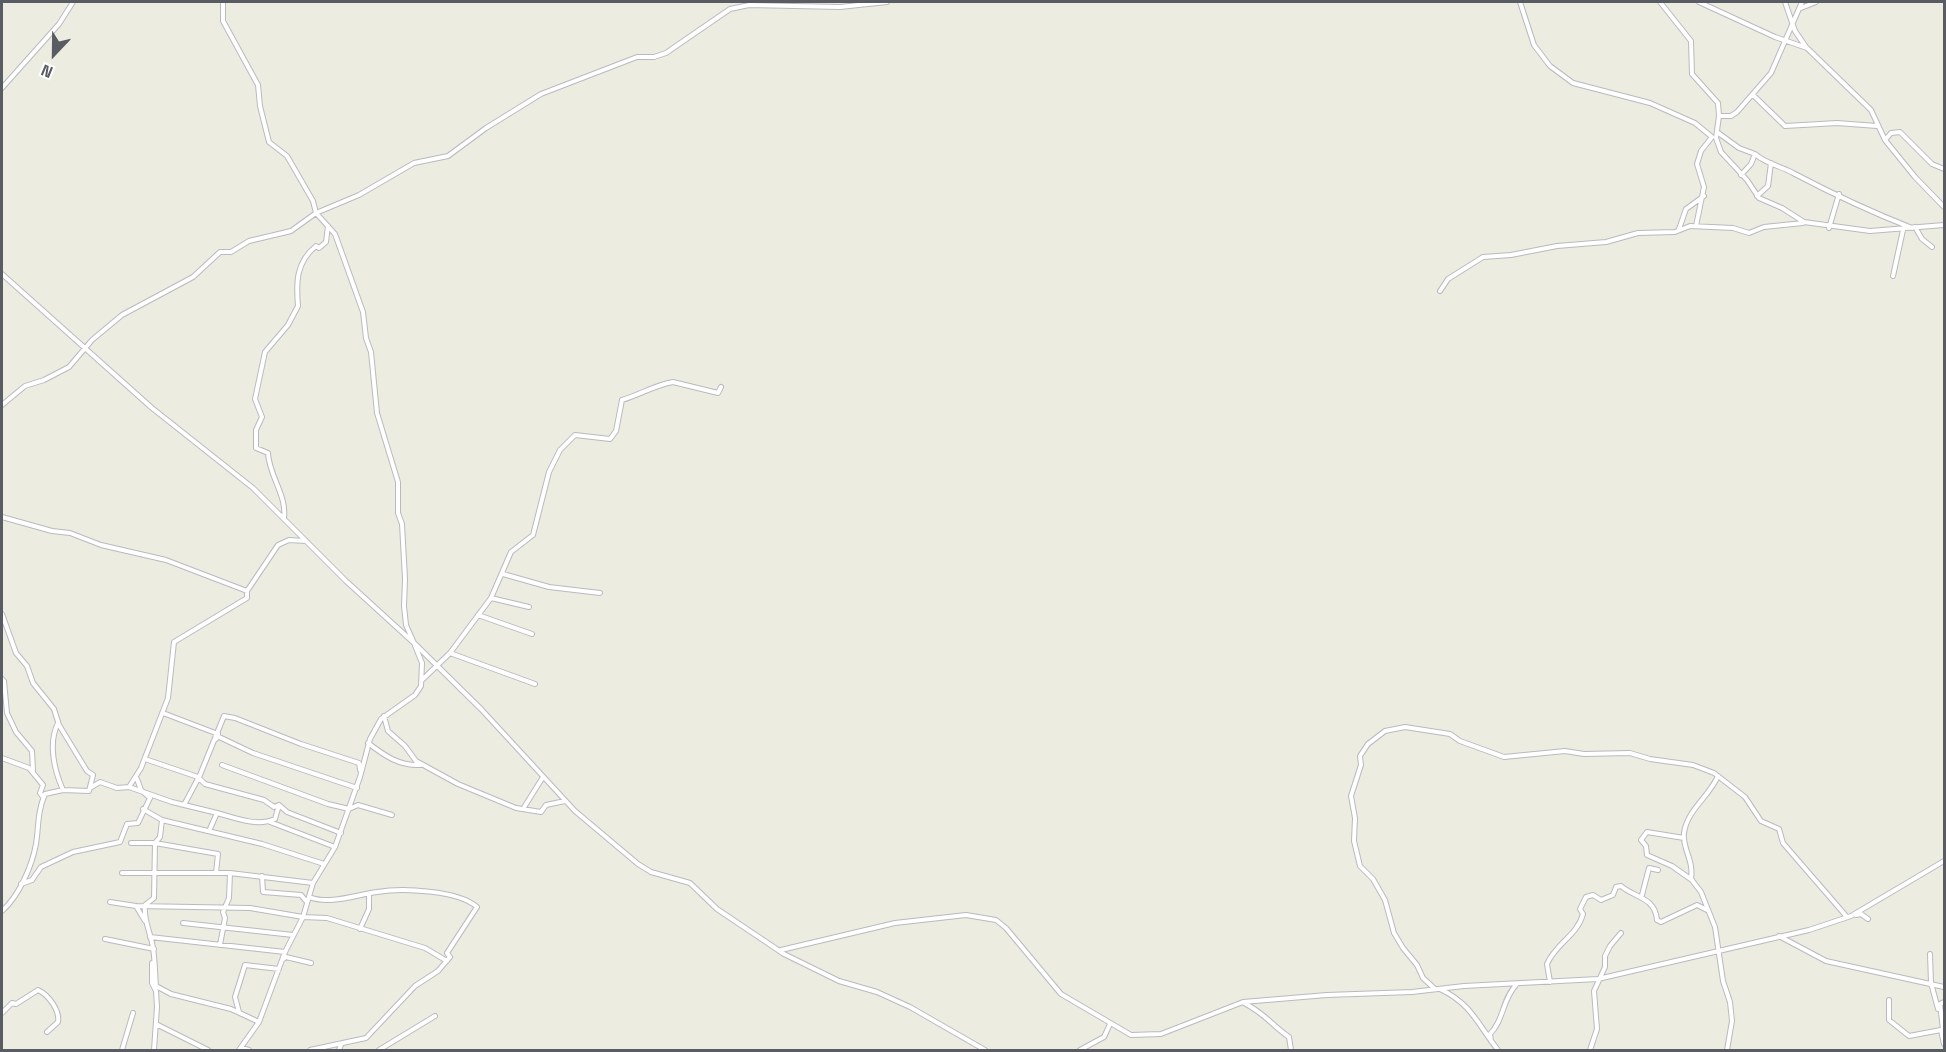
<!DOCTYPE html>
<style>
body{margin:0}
#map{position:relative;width:1946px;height:1052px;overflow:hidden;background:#edece1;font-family:"Space Grotesk",sans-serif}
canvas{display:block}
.frame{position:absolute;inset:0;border:3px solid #595c62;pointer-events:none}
.north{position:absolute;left:24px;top:24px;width:60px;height:60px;-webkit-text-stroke:4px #fff;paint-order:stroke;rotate:202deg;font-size:16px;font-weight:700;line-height:24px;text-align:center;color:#595c62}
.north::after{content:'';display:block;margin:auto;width:21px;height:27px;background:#595c62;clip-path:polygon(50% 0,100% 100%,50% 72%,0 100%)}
</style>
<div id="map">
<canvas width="1946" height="1052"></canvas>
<div class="frame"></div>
<div class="north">N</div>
</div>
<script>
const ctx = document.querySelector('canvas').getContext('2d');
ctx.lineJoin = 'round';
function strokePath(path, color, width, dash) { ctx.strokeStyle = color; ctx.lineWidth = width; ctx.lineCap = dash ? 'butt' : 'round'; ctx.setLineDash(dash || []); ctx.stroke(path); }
const street = new Path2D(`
 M223 2V21L258 85 260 106 269 142 287 156 313 201 316 213 335 234 363 312 366 338 371 352 377 413 398 482V513L402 524 405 579 404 606 406 625 414 643 481 709 575 811 638 864 651 872 690 883 717 909 784 954 839 981 877 992 910 1007 985 1050
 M1520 2 1534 45 1550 66 1573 83 1650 103 1695 123 1712 137
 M1660 2 1691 41 1692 74 1718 103 1719 116
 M1699 2 1775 37 1807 48 1871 110 1885 140 1915 177 1944 207
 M1785 2 1795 31 1806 47
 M1802 2 1771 73 1737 112 1731 116H1719L1716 138 1721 152 1747 180 1759 198 1782 208 1804 222 1870 231 1944 225
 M1801 8 1816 2
 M2 88 59 24 73 2
 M1753 95 1785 126 1837 123 1877 126
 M1717 132 1739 148 1755 154
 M1885 140 1891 133 1900 132 1932 164 1944 169
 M1741 175 1751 164 1755 154C1766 164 1781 166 1793 173 1831 193 1871 212 1912 228
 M1757 196 1768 186 1771 163
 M1696 226 1704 187 1697 164 1701 151 1712 137
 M1915 227 1922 239 1932 247
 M1829 228 1839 194
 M1679 229 1686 209 1704 196
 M2 274 152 408 253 488 346 581 414 643 422 663 421 686 415 695 381 719 370 739 360 777 335 847 313 883 303 917 285 952 259 1022 239 1050
 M1893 276 1903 230
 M1440 291 1448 279 1483 257 1511 255 1557 246 1606 242 1638 233 1675 232 1690 226 1733 228 1749 233 1764 227 1803 223
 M2 405 25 386 44 380 69 367 92 340 122 315 193 277 220 252H231L249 241 291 231 316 213 359 195 414 163 448 156 486 128 541 94 637 57H654L666 53 730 9 749 5 840 7 887 2
 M2 517 52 531 70 533 101 545 166 560 247 591
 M284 518C287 495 269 476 268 453L256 448V430L262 417 255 399 265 352 288 325 298 306C296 283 296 262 316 246L319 248 326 242 328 226
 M503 574 549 587 600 593
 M491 598 529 607
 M2 614 16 653 27 666 33 683 54 709 59 725 87 771 93 775 89 791
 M478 615 532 634
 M450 653 535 684
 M2 679 4 681 7 713 16 732 32 751 33 771
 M422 680 450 653 491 598 511 552 533 535 549 472 560 450 575 435 610 439 616 431 622 400C639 395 655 385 673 382L718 393 721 387
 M163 713 218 734
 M384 716 388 731 405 746 416 761 458 784 516 808 541 812 546 805 565 801
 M58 723C48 743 54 770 63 790
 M216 739 217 736 253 753 357 788
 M368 743C385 756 399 766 421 765
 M2 758 29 768 43 785 40 793 43 797
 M145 759 198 777 205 784 264 800 274 807 279 805 287 812 341 833
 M222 765 328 804 349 809 358 805 392 815
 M1718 776C1709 797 1687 810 1684 833 1682 848 1694 860 1691 879L1701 892 1715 927 1723 981 1730 1002 1732 1021 1727 1050
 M129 787 141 768 168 698 174 642 247 598V591L278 545 289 540 306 541
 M90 788 100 782 117 788 129 787 172 802 217 813 209 831
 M184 805 200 775 224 716 235 718 301 744 359 763 360 770
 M143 809 162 820 160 837 155 843 154 898 145 905C143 920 151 933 153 948 155 960 155 974 156 986L171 994 231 1009 259 1022
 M523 809 543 777
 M217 813C235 818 257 827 275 819L279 805
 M162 820 262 844 324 864
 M270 822 335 847
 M1684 838 1647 832 1641 840 1646 846 1647 855 1672 866 1692 880
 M131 843H155L218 854 216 873
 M122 873H230L313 883
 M262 876 263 892 301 895 306 901
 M21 884 32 880 41 867 73 852 120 842 127 824 138 823 150 798 141 790 137 779
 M1642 895 1649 868 1658 870
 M309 897C330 905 355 895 377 892 402 888 458 890 477 907L447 953 450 957 438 971 415 986 366 1038 310 1050
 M110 902 136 906 250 908 303 917 327 918 425 948 447 961
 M136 906 145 921
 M2 911C19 896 32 866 36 844 39 825 37 813 45 794L63 790 89 791
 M1856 915 1861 914 1868 919
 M183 923 293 935
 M360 929 369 909V894
 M1779 936 1826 961 1944 987
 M150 937 285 952
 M105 939 154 949
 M220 945 225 918 223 912 229 898 230 873
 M781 950 895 923 966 915 996 920 1006 928 1061 994 1131 1035 1161 1034 1243 1002 1327 995 1412 992 1464 986 1598 979 1809 930 1851 916 1944 861
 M1930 954 1931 983 1938 1009
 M283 959 286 957 311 963
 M152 963V983L156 991 157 1007 154 1050
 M1550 982 1547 964C1556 943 1577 936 1583 914L1580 909 1586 897 1593 895 1601 900 1613 895 1616 887 1621 886C1635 898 1655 897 1657 920L1661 922 1697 905 1707 910
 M1435 989 1423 978 1417 965 1403 948 1394 933 1385 900 1373 879 1360 866 1354 841 1355 818 1351 796 1361 765 1360 756 1368 744 1385 731 1405 727 1450 734 1460 741 1504 757 1565 751 1584 754 1630 753 1650 759 1693 765 1714 773 1745 797 1761 821 1779 829 1783 843 1847 917
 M1440 989C1472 1004 1478 1025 1498 1050
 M1889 1000V1020L1909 1036 1941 1030 1944 1044
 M1244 1003C1266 1014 1270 1024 1289 1037L1291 1050
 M239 1012 235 997 245 965 279 969
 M2 1013 12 1003 16 1004 38 990C49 995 60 1011 58 1022L47 1032
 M156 1024 208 1050
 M1943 1030 1940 1004 1944 1002
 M1491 1041 1490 1034C1504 1020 1502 1000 1516 985
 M241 1048 249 1050
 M122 1050 133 1013
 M339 1050 341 1045
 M379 1050 435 1016
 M1080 1050 1104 1037 1110 1024
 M1590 1050 1597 1029 1594 991 1605 967V956L1610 946 1621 933`);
strokePath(street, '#b9bac0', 6);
strokePath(street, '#fff', 4);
</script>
